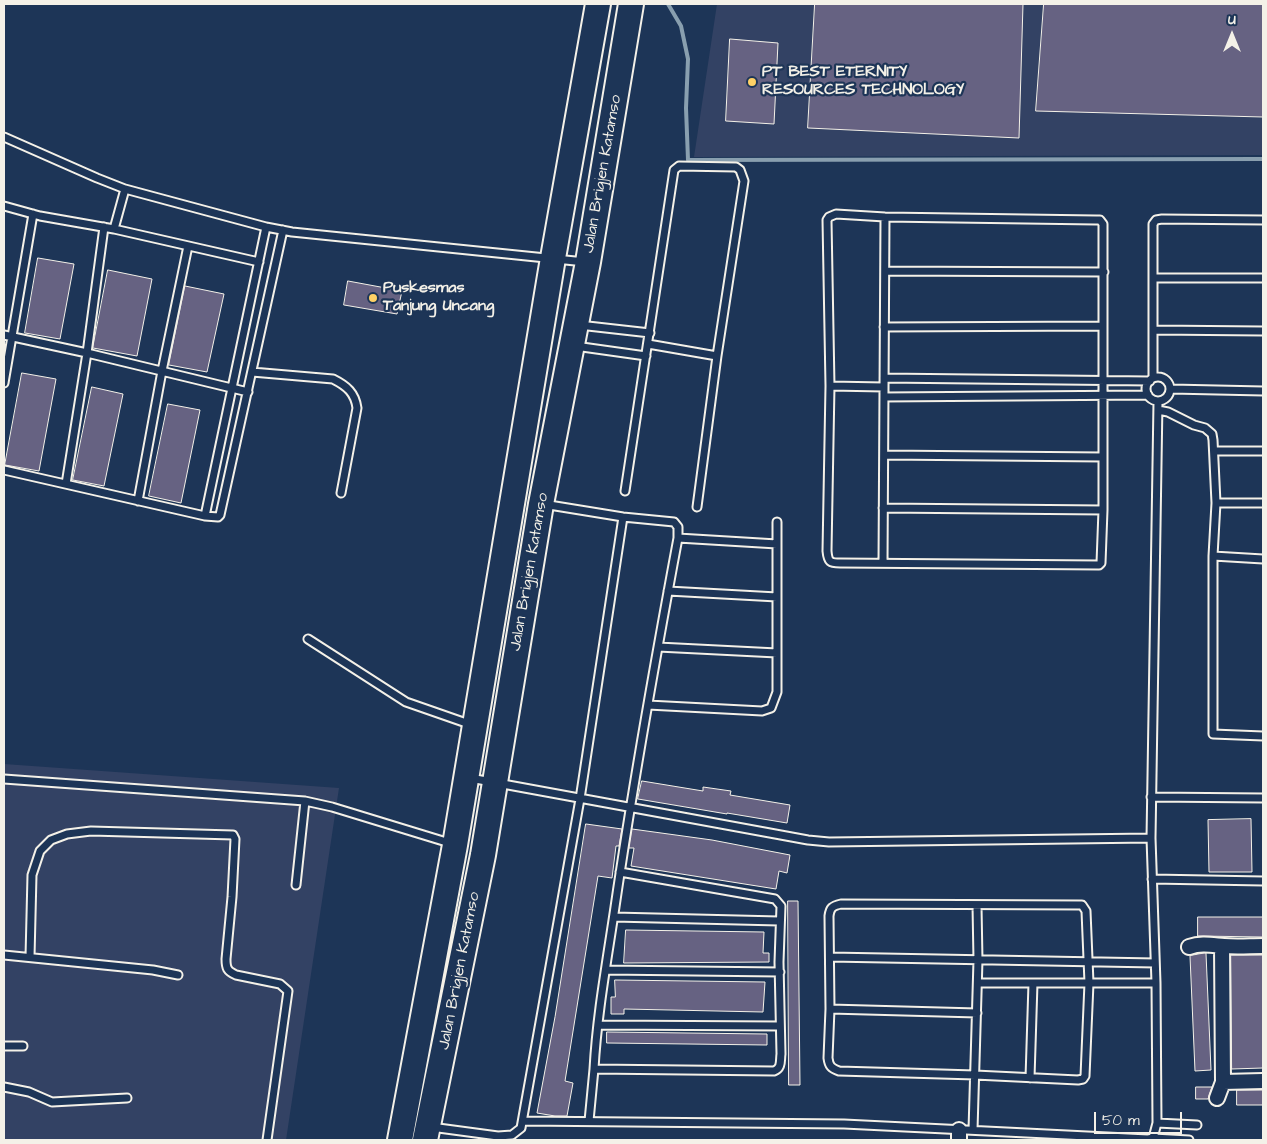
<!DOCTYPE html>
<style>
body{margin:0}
#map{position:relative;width:1267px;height:1144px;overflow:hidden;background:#1d3557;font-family:"Architects Daughter",sans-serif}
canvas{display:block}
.frame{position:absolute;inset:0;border:5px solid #f4f1e8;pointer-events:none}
.north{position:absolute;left:1207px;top:10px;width:50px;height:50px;-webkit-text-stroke:4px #1d3557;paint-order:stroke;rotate:0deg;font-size:14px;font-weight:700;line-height:20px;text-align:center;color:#f4f1e8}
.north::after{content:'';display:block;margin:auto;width:18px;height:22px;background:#f4f1e8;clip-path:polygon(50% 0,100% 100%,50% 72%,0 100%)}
.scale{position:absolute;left:1094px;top:1112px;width:88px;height:22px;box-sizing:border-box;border:2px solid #f4f1e8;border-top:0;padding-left:6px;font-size:15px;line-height:18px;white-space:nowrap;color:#f4f1e8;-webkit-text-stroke:4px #1d3557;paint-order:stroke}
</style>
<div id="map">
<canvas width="1267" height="1144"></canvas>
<div class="frame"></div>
<div class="north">U</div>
<div class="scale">50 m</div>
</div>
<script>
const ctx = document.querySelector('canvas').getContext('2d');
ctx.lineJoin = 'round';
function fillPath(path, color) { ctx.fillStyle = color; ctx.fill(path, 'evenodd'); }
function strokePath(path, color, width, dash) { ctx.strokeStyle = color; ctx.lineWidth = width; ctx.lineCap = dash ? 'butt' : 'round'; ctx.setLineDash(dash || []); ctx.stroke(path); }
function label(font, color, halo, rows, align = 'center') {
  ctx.font = font + ' "Architects Daughter",sans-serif'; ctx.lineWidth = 4.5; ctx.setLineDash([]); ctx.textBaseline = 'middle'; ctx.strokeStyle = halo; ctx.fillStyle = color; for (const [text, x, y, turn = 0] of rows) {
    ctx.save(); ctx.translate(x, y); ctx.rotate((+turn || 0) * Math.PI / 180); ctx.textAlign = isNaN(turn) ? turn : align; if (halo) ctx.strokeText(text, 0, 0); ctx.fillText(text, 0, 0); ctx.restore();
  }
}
const built = new Path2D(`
 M717 4H1263V155L694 157Z
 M4 764 339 788 286 1140H4Z`);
const stream = new Path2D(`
 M668 4 681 26 688 59 686 108 688 160 1263 159`);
const building = new Path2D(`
 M815 4H1023L1019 138 808 128Z
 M1044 4H1263V117L1036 111Z
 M730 39 778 43 774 124 726 121Z
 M38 258 74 264 60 339 25 333Z
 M108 270 152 279 137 356 93 348Z
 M348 281 402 291 397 314 344 305Z
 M185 286 224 294 207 372 169 365Z
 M22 373 56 379 39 471 5 465Z
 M92 387 123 394 104 486 73 480Z
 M168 404 200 410 181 503 149 496Z
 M642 781 703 791V787L731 791 730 795 790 805 787 823 727 813V814L638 799Z
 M1251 819 1252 872H1209L1208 820Z
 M586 824 622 829 619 846H616L612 878 598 876 565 1081 573 1083 567 1116H555L537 1113 555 1017Z
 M632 829 712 840 790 855 787 873 779 871 776 889 631 866 634 848H629Z
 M788 901H798L800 1085H789Z
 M1198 917H1263V937L1198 936Z
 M626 930 764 932 763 953H769V962L624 963Z
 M1206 953 1211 1070 1195 1071 1190 956Z
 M1231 955H1263V1068L1232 1069Z
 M615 980 765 982 763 1012 624 1009V1014H611V997H615Z
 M607 1032 767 1034V1045L607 1043Z
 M1196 1087H1212L1208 1099H1196Z
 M1237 1090H1263V1105H1237Z`);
const service = new Path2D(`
 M4 137 97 178 125 189 266 227 292 232 585 262
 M4 206 40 216 114 229 259 262
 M836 214 885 217 1096 220H1100L1103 224V510L1101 563 1099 565 840 563C830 563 828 562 827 551L830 386 827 220 829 217Z
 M114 229 125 189
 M885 271 1104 272
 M1153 278H1263
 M579 325 650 333
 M884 327 1103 326
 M1154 330 1263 331
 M4 335 87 353 248 392
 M648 344 717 356
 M575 346 646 356
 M252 372 333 379C347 386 355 393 357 408L341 493
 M1146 389a12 12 0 1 1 24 0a12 12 0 1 1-24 0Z
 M884 378 1150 381
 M1153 378V224L1156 220 1162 219 1263 220
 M4 383 33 214
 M830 386 884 387
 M1171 389 1263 391
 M884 397 1148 395
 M1158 402 1151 838 1156 983 1157 1123 1197 1125
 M1158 410 1168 412 1194 425 1205 428 1212 434 1213 440 1216 503 1213 556V734L1263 736
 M1214 451H1263
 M884 455 1103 457
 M4 470 205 516 218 517 220 515 283 230
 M66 484 87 353 104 227
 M625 491 674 170 679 166 736 167 740 170 744 181 717 356 697 507
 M138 501 162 371 188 246
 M1216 503H1263
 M543 504 623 517 674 522 678 527V538C655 661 633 784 615 907 607 961 597 1015 594 1069L774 1071C782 1068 780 1061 781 1054L779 962 781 906 775 899 620 872
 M883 508 1103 510
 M205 516 266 227
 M678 538 777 544
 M1213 556 1263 559
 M883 563 885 217
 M668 591 777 597
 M308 639 406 702 472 725
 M658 647 777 653
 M648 705 762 711 771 708 777 692V522
 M470 778 808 840 829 842 1151 838
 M4 779 305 801 332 807 453 844
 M1151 797 1263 798
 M1152 879 1263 881
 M296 885 305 801
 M841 904 1082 905 1086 911 1089 983 1085 1076 1083 1079 1078 1080 975 1075 839 1071C831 1068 829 1066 828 1058L830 1009 829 916C830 908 832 906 841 904Z
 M614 917 779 921
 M4 955 153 970 178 975
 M30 957 32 875 40 851 51 840 67 834 91 831 233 835 235 839 232 897 226 959C226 968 227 971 236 975L280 984 288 991 267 1140
 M830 957 1155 963
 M606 970 780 972
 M978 983H1156
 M830 1009 977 1013
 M599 1025 780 1026
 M4 1046H23
 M1030 1078 1033 983
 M4 1087 29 1092 52 1102 127 1098
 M523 1121 844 1124 1148 1139 1153 1138 1157 1123
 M589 1121 594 1069
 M431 1127 498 1136 512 1135 521 1128 580 799 623 517
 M973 1130 978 960 977 906
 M1153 1138 1189 1140`);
const minor = new Path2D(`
 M1189 947C1201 943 1211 945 1224 946 1237 947 1250 946 1263 946
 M1223 1082 1263 1081
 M1217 1098 1223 1082 1222 946
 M959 1140V1130`);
const trunk = new Path2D(`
 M400 1140 455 845 553 258 598 4
 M425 1140 483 855 541 504 588 262 631 4`);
const markers = [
 [752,82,5,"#ffd166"],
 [373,298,5,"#ffd166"]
];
const poiNames = [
 ["PT BEST ETERNITY",762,73],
 ["RESOURCES TECHNOLOGY",762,91],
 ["Puskesmas",383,289],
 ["Tanjung Uncang",383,307]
];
const streetNames = [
 ["Jalan Brigjen Katamso",603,174,-80],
 ["Jalan Brigjen Katamso",530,572,-80],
 ["Jalan Brigjen Katamso",460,971,-79]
];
fillPath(built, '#334264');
strokePath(stream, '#899faf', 4);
fillPath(building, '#666282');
strokePath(building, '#f4f1e8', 1);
strokePath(service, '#f4f1e8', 11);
strokePath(minor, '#f4f1e8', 18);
strokePath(trunk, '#f4f1e8', 28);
strokePath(service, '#1d3557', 7);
strokePath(minor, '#1d3557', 14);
strokePath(trunk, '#1d3557', 24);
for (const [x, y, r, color] of markers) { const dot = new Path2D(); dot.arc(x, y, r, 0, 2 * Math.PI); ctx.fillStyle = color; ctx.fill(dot); strokePath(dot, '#1d3557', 2); }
label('bold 16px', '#f4f1e8', '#1d3557', poiNames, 'left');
label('16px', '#f4f1e8', '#1d3557', streetNames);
</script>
